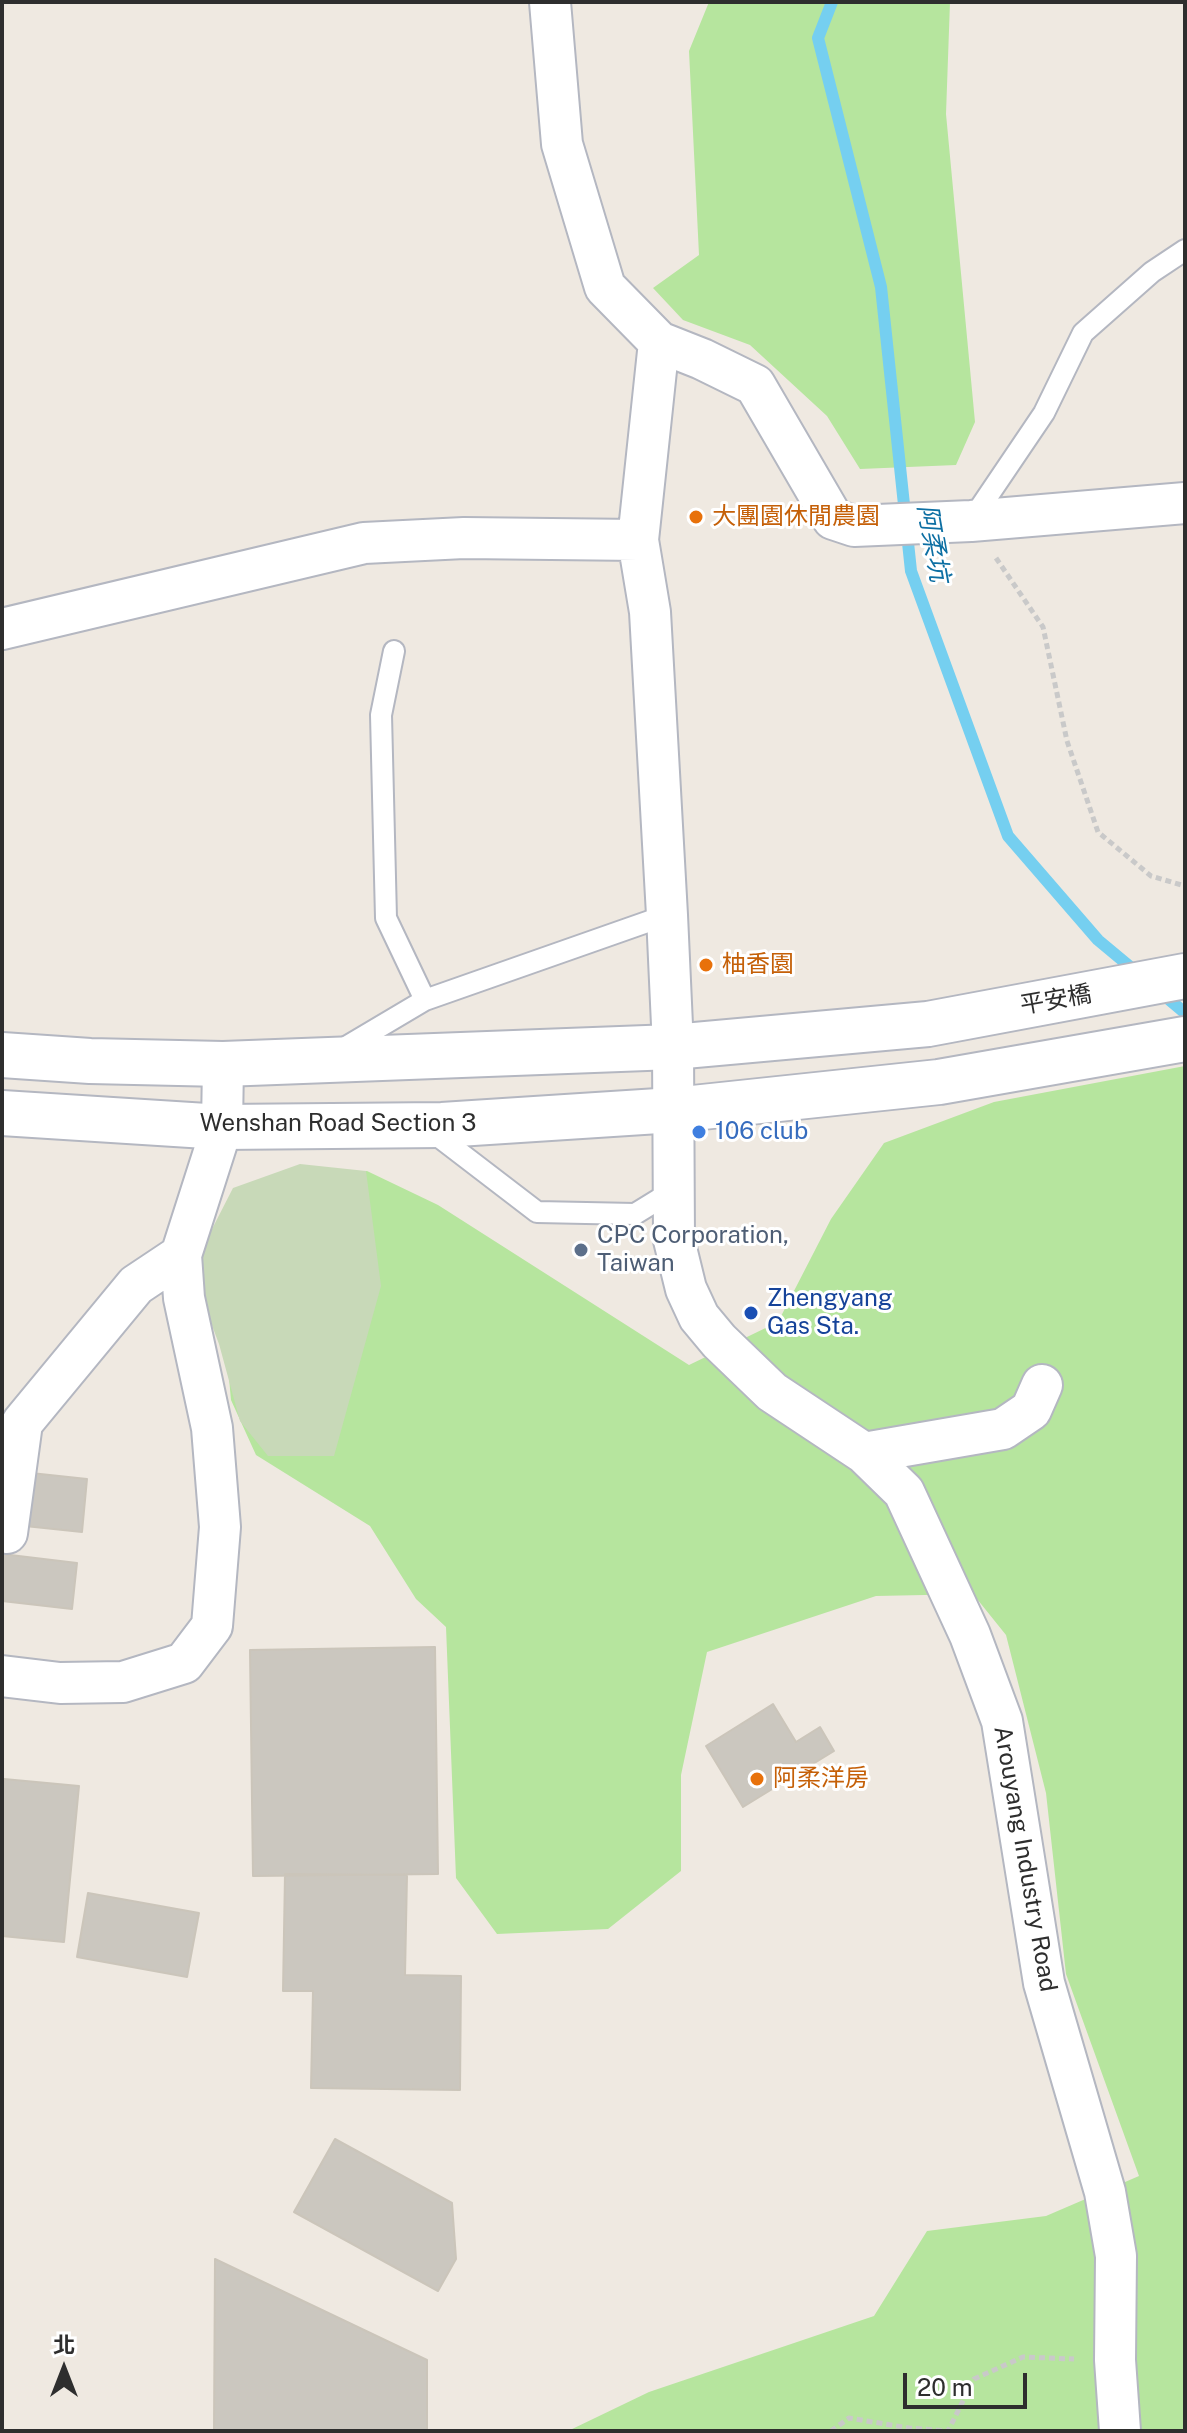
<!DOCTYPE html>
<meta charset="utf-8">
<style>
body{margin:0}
#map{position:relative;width:1187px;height:2433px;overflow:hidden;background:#efe9e1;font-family:"Public Sans","Noto Sans TC",sans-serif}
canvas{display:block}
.frame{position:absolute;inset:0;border:4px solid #2e2e2e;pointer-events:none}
.north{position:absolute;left:24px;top:2329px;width:80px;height:80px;-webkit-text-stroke:6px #fff;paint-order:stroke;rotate:0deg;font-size:22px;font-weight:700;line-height:32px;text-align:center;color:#2e2e2e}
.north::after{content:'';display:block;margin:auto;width:28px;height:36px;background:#2e2e2e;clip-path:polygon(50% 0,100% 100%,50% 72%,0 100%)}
.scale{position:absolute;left:903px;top:2373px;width:124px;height:36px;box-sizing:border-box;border:4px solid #2e2e2e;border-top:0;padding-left:10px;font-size:24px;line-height:28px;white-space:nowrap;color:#2e2e2e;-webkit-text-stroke:6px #fff;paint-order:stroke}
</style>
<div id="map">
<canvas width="1187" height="2433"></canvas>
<div class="frame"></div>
<div class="north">北</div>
<div class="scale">20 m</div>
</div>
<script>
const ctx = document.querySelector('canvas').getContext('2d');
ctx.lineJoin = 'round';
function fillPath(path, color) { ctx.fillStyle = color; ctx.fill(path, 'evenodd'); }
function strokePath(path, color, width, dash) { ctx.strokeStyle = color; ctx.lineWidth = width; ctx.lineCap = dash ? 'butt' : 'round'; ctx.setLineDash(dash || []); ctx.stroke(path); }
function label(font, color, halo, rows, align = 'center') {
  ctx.font = font + ' "Public Sans","Noto Sans TC",sans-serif'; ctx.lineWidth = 6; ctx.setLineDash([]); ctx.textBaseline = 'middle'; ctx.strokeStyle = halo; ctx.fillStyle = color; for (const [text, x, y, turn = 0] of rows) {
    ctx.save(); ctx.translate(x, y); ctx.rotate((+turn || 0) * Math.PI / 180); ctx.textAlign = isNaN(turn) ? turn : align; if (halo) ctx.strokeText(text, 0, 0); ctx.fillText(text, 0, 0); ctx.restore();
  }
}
const green = new Path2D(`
 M709 2H950L946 114 975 422 956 465 860 469 827 416 750 345 683 320 653 288 699 255 689 51Z
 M1185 1066V2431H568L649 2392 874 2316 927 2231 1046 2216 1139 2176 1066 1974 1046 1793 1006 1635 973 1594 876 1596 707 1652 681 1775V1871L608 1929 497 1934 456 1878 446 1627 416 1599 370 1526 256 1455 231 1400 220 1279 246 1188 367 1171 438 1205 689 1365 778 1322 831 1219 884 1143 994 1102Z`);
const cemetery = new Path2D(`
 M300 1164 366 1171 381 1286 334 1456H268L240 1421 219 1344 191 1270 233 1188Z`);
const stream = new Path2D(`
 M832 2 818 38 881 287 911 571 1008 836 1098 940 1140 975
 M1160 992 1185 1013`);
const building = new Path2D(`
 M31 1473 87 1479 82 1532 25 1526Z
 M2 1554 77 1563 72 1609 2 1601Z
 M435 1647 438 1874 253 1876 250 1650Z
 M773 1704 796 1742 820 1727 834 1751 743 1807 706 1746Z
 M4 1779 79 1786 64 1942 2 1936V1804Z
 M285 1874 407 1875 405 1975 461 1976 460 2090 311 2088 313 1991H283Z
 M88 1893 199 1913 187 1977 77 1957Z
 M335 2139 452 2203 456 2259 438 2291 294 2212Z
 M215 2259 427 2360V2431H214Z`);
const path = new Path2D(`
 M996 558 1043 627 1067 741 1098 832 1151 876 1185 886
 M831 2431 849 2418 909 2428 948 2431 974 2379 1023 2357 1074 2359`);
const lane = new Path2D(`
 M971 521 1044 413 1083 333 1152 272 1185 250
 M394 651 381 715 386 918 425 1000
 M339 1051 425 1000 667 915
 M430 1130 537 1212 635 1214 674 1190`);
const street = new Path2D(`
 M550 2 562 144 605 287 659 342 638 540 650 612 667 915 673 1047 674 1240 686 1289 699 1317 719 1341 772 1392 864 1453 904 1492 970 1635 1002 1721 1044 1983 1105 2192 1116 2256 1115 2360 1120 2431
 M659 342 702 359 755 385 833 519 854 526 971 521 1185 503
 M2 629 364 543 464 538 638 540
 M864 1453 1003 1429 1031 1410 1042 1385
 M7 1533 22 1423 136 1285 181 1255
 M2 1676 60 1683 123 1682 184 1663 212 1626 220 1527 212 1428 184 1298 181 1255 222 1127 223 1064`);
const secondary = new Path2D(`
 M2 1055 90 1061 223 1064 673 1047 928 1024 1185 976
 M2 1113 222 1127 442 1125 674 1110 939 1082 1185 1039`);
const markers = [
 [696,517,8,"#e8710a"],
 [706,965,8,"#e8710a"],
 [699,1132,8,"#3f7fe0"],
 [581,1250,8,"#5c6f8a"],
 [751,1313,8,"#1a4fb4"],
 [757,1779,8,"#e8710a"]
];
const foodNames = [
 ["大團園休閒農園",712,517],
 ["柚香園",722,965],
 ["阿柔洋房",773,1779]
];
const streetNames = [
 ["平安橋",1056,1000,-10],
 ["Wenshan Road Section 3",338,1124],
 ["Arouyang Industry Road",1025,1859,80]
];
const shopNames = [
 ["106 club",715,1132]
];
const serviceNames = [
 ["CPC Corporation,",597,1236],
 ["Taiwan",597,1264]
];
const transitNames = [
 ["Zhengyang",767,1299],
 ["Gas Sta.",767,1327]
];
const waterNames = [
 ["阿柔坑",933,543,80]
];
fillPath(green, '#b6e59e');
fillPath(cemetery, '#c8d9b8');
strokePath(stream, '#75cff0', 12);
fillPath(building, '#cbc7bf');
strokePath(building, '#cbc5ba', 2);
strokePath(lane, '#b4b7c1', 24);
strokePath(street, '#b4b7c1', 44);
strokePath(secondary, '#b4b7c1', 48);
strokePath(path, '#c9c9c9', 5, [6, 4]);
strokePath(lane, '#fff', 20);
strokePath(street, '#fff', 40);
strokePath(secondary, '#fff', 44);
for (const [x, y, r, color] of markers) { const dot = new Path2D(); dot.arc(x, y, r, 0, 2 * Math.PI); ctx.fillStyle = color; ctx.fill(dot); strokePath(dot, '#fff', 3); }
label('24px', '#c56008', '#fff', foodNames, 'left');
label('24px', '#2e2e2e', '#fff', streetNames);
label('24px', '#366cbe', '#fff', shopNames, 'left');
label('24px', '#4e5e75', '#fff', serviceNames, 'left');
label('24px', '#164399', '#fff', transitNames, 'left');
label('italic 26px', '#0d6fa3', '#fff', waterNames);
</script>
